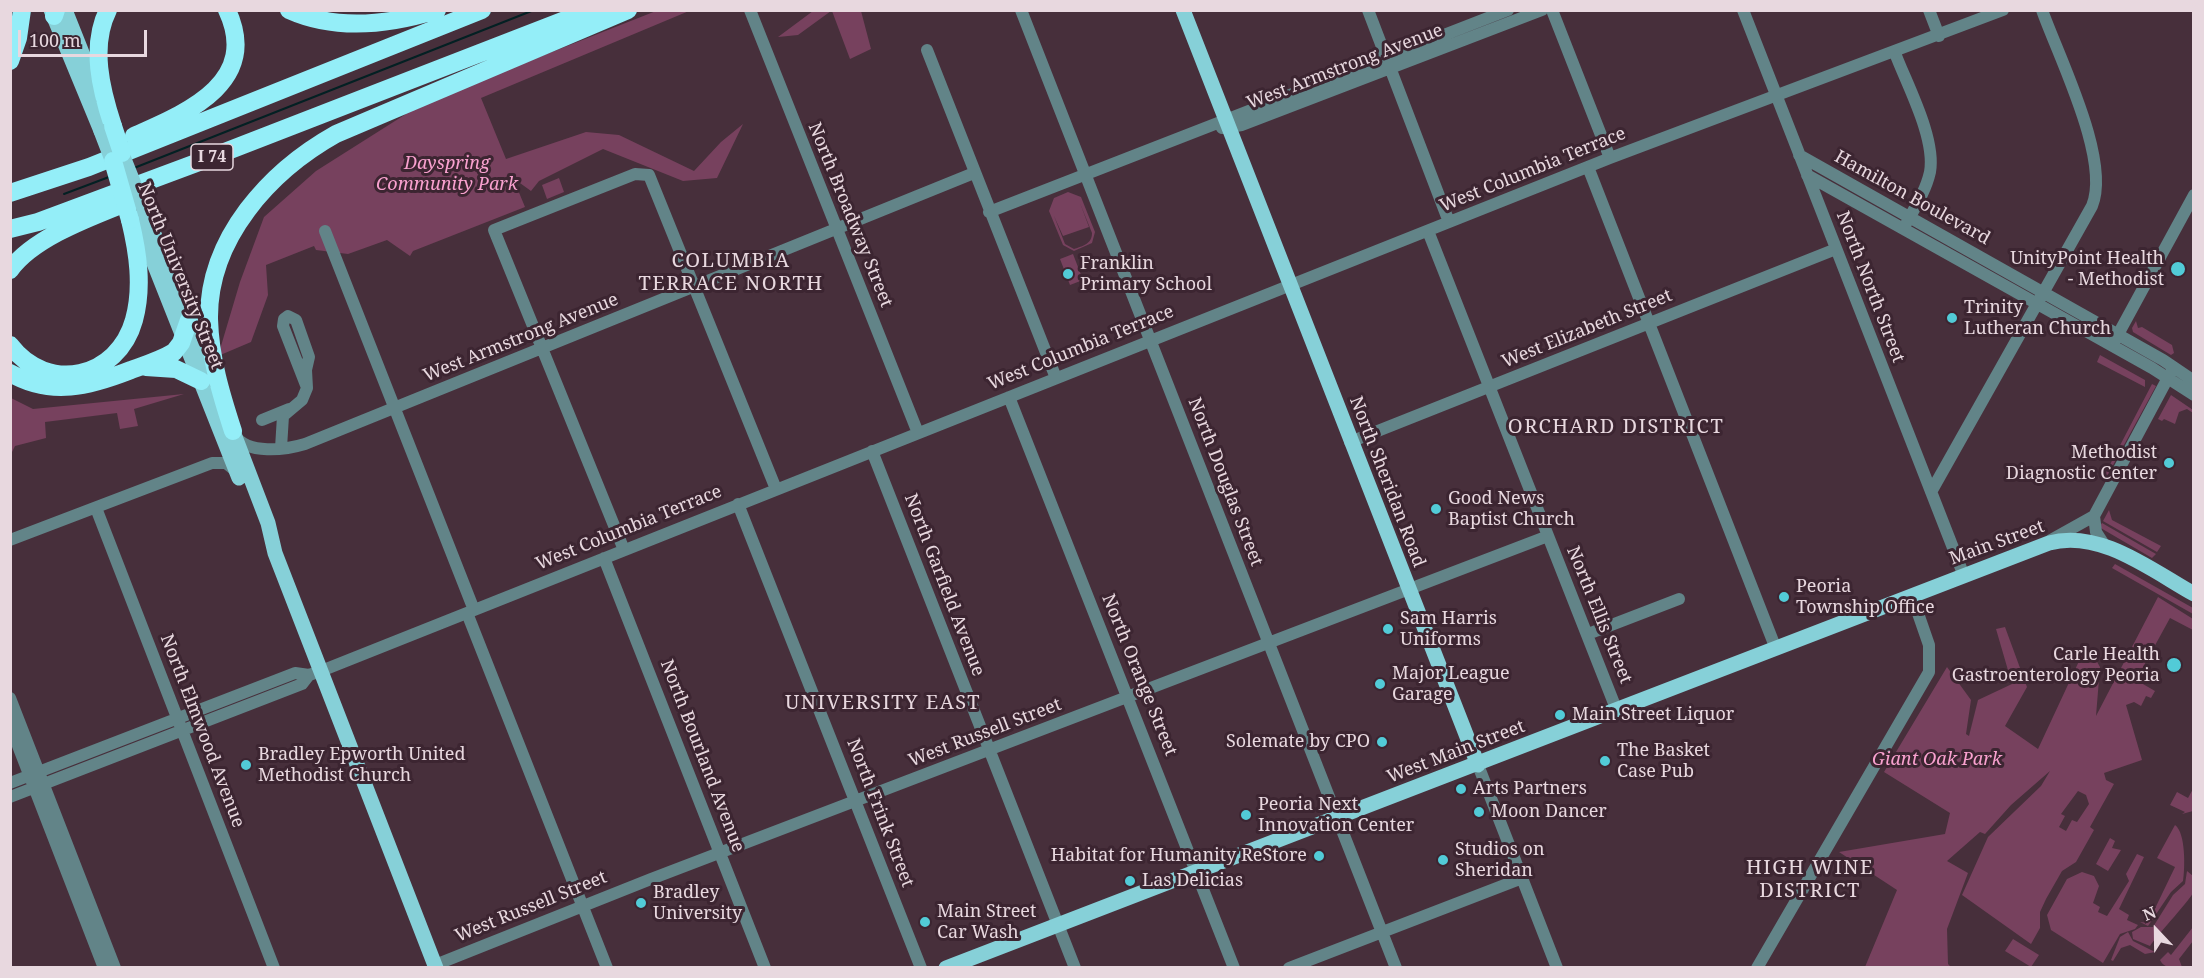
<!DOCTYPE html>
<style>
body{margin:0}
#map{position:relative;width:2204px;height:978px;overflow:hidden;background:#472f3b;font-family:"Noto Serif",serif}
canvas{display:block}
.frame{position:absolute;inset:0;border:12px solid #e8d8df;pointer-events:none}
.north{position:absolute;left:2126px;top:900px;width:60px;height:60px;-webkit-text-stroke:4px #3c2531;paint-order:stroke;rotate:338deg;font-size:16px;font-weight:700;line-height:24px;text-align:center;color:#e8d8df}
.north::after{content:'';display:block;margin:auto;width:21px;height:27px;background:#e8d8df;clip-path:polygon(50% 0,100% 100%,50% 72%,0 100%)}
.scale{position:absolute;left:18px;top:30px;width:129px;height:27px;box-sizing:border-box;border:3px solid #e8d8df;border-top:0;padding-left:8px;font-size:18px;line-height:21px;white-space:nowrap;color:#e8d8df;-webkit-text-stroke:4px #3c2531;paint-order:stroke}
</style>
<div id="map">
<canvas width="2204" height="978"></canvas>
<div class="frame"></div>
<div class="north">N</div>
<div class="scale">100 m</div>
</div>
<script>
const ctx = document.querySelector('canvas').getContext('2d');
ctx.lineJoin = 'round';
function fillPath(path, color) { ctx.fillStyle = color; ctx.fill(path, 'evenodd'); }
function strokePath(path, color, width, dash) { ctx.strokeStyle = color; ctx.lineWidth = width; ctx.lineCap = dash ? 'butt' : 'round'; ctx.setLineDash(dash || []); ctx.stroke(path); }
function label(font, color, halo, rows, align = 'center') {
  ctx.font = font + ' "Noto Serif",serif'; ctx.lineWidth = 6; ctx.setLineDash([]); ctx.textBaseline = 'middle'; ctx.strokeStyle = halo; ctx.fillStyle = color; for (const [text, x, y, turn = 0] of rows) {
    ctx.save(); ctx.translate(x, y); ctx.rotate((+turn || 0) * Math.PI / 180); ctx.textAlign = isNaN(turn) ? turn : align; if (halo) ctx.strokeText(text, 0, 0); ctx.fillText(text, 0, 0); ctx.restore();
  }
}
const green = new Path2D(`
 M656 11H689L481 98 506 159 586 132 619 135 694 171 721 142 743 124 717 178 683 181 603 149 539 181 531 191 513 178 525 207 413 251 410 256 387 240 348 254 316 250 314 246 266 265 268 295 251 342 218 356 240 282 264 217 316 171 425 102Z
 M813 11H831L798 35 778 37Z
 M832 11H861L871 49 850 59Z
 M559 178 564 192 547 199 542 185Z
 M1068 192 1081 197 1095 232 1092 243 1074 251 1063 245 1049 211 1054 198ZM1080 203 1092 233C1092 244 1083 246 1074 249L1065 244 1054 216 1063 236 1089 227Z
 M1073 254 1083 280 1070 285 1060 259Z
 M2136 321 2138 328 2142 327 2172 345 2174 353 2171 355 2133 332 2132 328Z
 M2100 355 2145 380V387L2097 362Z
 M2152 384 2156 386 2106 478H2103Z
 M184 394 134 409 138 426 120 429 117 413 45 422 46 438 15 446 11 454V398L33 409Z
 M2171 395 2193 410V413L2187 409 2179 412 2175 424 2164 419 2162 421 2158 419Z
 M2109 510 2112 520 2161 546 2157 552 2103 521Z
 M2102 523 2156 554 2152 558 2099 527Z
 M2115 564 2193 608V614L2112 568Z
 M2158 597 2193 619V630L2170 618 2136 680 2155 691 2151 698 2146 696 2141 706 2134 702 2126 705 2142 760 2104 773 2106 780 2114 784 2090 827 2094 830 2076 862 2062 871 2046 899 2040 912V928L2031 944 1962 895 1988 837 2041 786 2050 771 2011 805 1985 834 1980 832 1947 861 1968 873 1947 929 1948 964 1951 967H1865L1897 890 1839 852 1945 834 1950 813 1884 772 1947 667 1971 700 1966 734 1969 736 1978 700 2012 684 1996 629 2005 627 2027 687 2005 726 2038 749 2087 644 2100 667 2096 716ZM2078 791 2086 795 2089 804 2077 822 2072 820 2066 831 2059 827 2065 816 2061 814Z
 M2193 789V811L2182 814 2185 812 2170 805 2177 792 2188 798Z
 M2175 825C2186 833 2185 869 2183 881L2171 892 2148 926 2140 922 2148 923 2175 867 2157 858Z
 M2110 838 2115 841 2112 848 2121 850 2108 871 2096 864Z
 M2137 854 2144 857 2119 909 2129 915 2127 920 2138 925 2135 929 2120 934 2103 963 2051 930 2047 915 2067 879 2082 872 2094 876 2099 886 2093 903 2100 907 2098 912 2107 916 2129 881 2126 874Z
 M2187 871 2193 876C2193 880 2195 887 2194 891 2191 899 2159 933 2150 946L2133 939 2132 932 2141 927H2153L2173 895 2185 884Z
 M2193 927V941L2179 959 2182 967C2174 968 2164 969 2160 960L2168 952 2171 955Z
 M2128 932 2133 941 2155 952 2145 954 2130 945 2121 948 2113 961 2111 960 2120 937Z
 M2013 939 2039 955 2031 967 2005 951Z`);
const stream = new Path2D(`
 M134 168 534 10
 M64 194 109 177`);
const minor = new Path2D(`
 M750 10 918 433
 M1021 10 1396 968
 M1368 10 1449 222
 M1552 10 1610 158
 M1743 10 1964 576
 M1929 10 1939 36
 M927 50 1056 378
 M1895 53C1907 85 1936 138 1930 172 1926 190 1916 206 1907 222
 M1222 128 1242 125 1542 10
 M1799 155 2163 360 2194 381
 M1588 167 1776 649
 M1807 175 2152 368 2194 395
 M989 212 1508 10
 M325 231 474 610
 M1428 231 1617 711
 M2115 340 2194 195
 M1009 397 1234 968
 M262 420 289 409
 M234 435C248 455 285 450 305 444L974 173
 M1350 442 1836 249
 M281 448 283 416 302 400 307 388 306 370 309 357 296 320 288 316 284 319 283 326 306 385
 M872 451 1075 968
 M1931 492 2092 206C2111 160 2059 58 2042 10
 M738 504 921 968
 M96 508 274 968
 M2094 516 2096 532 2105 546
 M10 540 212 463H226L236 471
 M2051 540 2094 516 2170 374
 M624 550 494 230 635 174 649 175 776 489
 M604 558 765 968
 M467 613 607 968
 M1588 634 1679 599
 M10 698 115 968
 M10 725 104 968
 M1478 765 1557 968
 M10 783 295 673 309 675 321 671 1610 158 2003 10
 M10 797 302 684 309 675
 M435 965 651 879 1548 536
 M1289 968 1520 879
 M1757 968 1929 672V645L1912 596`);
const major = new Path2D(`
 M51 10 101 131
 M65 10 98 93
 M1183 10 1478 765
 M146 214 211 376
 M136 218 239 478
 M229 421 268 523 275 553 436 968
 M946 968 2049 543C2100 529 2151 570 2194 594`);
const highway = new Path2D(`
 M108 10C90 46 101 90 113 126
 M289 10C336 31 389 25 437 10
 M54 16 56 10
 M10 61 18 38 22 10
 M134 136C186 113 261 83 227 10
 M10 193 89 167 482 10
 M10 229 38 222 199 162 591 10
 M10 270C35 235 100 214 138 198
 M10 345C48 395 118 378 134 320 143 287 138 253 130 220
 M146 367 176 369 201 381
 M10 373C51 397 90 386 131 370 145 365 161 360 174 352L181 343 189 320
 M233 431C221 394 210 358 209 319 208 238 270 171 336 134L628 10`);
const majorBridge = new Path2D(`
 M101 131 116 170
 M118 144 146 214`);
const highwayBridge = new Path2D(`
 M113 126 122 153
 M113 161 130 220`);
const markers = [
 [2178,269,8,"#52cbd7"],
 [1068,274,6,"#52cbd7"],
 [1952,318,6,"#52cbd7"],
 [2169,463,6,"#52cbd7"],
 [1436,509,6,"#52cbd7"],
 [1784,597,6,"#52cbd7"],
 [1388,629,6,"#52cbd7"],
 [2174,665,8,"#52cbd7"],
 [1380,684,6,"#52cbd7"],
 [1560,715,6,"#52cbd7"],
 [1382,742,6,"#52cbd7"],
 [1605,761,6,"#52cbd7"],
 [246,765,6,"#52cbd7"],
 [1461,789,6,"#52cbd7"],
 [1479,812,6,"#52cbd7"],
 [1246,815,6,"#52cbd7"],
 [1319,856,6,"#52cbd7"],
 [1443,860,6,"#52cbd7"],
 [1130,881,6,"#52cbd7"],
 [641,903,6,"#52cbd7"],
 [925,922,6,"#52cbd7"]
];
const shields = [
 [212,157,42]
];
const shieldNames = [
 ["I 74",212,157]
];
const streetNames = [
 ["West Armstrong Avenue",1345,67,-21],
 ["West Columbia Terrace",1533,170,-22],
 ["Hamilton Boulevard",1912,198,29],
 ["North Broadway Street",850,215,68],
 ["North University Street",180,276,68],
 ["North North Street",1870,287,69],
 ["West Elizabeth Street",1587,329,-22],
 ["West Armstrong Avenue",521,338,-22],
 ["West Columbia Terrace",1081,348,-22],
 ["North Douglas Street",1225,482,69],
 ["North Sheridan Road",1387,482,69],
 ["West Columbia Terrace",629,528,-22],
 ["Main Street",1997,543,-20],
 ["North Garfield Avenue",944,585,69],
 ["North Ellis Street",1599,615,68],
 ["North Orange Street",1139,675,68],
 ["North Elmwood Avenue",202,731,69],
 ["West Russell Street",985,733,-21],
 ["West Main Street",1456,752,-21],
 ["North Bourland Avenue",702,756,69],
 ["North Frink Street",880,813,69],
 ["West Russell Street",531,907,-22]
];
const parkNames = [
 ["Dayspring",447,164],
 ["Community Park",447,185],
 ["Giant Oak Park",1937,760]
];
const poiNames = [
 ["UnityPoint Health",2164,259,"right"],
 ["- Methodist",2164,280,"right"],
 ["Franklin",1080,264],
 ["Primary School",1080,285],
 ["Trinity",1964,308],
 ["Lutheran Church",1964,329],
 ["Methodist",2157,453,"right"],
 ["Diagnostic Center",2157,474,"right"],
 ["Good News",1448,499],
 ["Baptist Church",1448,520],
 ["Peoria",1796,587],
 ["Township Office",1796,608],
 ["Sam Harris",1400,619],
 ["Uniforms",1400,640],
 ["Carle Health",2160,655,"right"],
 ["Gastroenterology Peoria",2160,676,"right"],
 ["Major League",1392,674],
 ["Garage",1392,695],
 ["Main Street Liquor",1572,715],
 ["Solemate by CPO",1370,742,"right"],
 ["The Basket",1617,751],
 ["Case Pub",1617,772],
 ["Bradley Epworth United",258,755],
 ["Methodist Church",258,776],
 ["Arts Partners",1473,789],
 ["Peoria Next",1258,805],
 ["Innovation Center",1258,826],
 ["Moon Dancer",1491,812],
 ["Studios on",1455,850],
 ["Sheridan",1455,871],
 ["Habitat for Humanity ReStore",1307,856,"right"],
 ["Las Delicias",1142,881],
 ["Bradley",653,893],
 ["University",653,914],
 ["Main Street",937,912],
 ["Car Wash",937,933]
];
const neighbourhoodNames = [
 ["COLUMBIA",731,261],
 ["TERRACE NORTH",731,284],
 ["ORCHARD DISTRICT",1616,427],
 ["UNIVERSITY EAST",883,703],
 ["HIGH WINE",1810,868],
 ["DISTRICT",1810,891]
];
fillPath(green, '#77415e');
strokePath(stream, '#032023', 2);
strokePath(minor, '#628488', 12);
strokePath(major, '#86d0d8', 15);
strokePath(highway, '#94eef8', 18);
strokePath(majorBridge, '#86d0d8', 15);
strokePath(highwayBridge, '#94eef8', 18);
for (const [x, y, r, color] of markers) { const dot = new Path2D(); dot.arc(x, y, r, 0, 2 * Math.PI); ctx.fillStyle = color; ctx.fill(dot); strokePath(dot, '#3c2531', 2); }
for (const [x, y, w] of shields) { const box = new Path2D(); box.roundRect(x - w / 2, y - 13, w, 26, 4.5); ctx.fillStyle = '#3c2531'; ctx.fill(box); strokePath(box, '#e8d8df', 1.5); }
label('bold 16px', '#e8d8df', null, shieldNames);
label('18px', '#e8d8df', '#3c2531', streetNames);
label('italic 18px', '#f9a1cf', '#3c2531', parkNames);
label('18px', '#e8d8df', '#3c2531', poiNames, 'left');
ctx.letterSpacing = '1.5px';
label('20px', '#e8d8df', '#3c2531', neighbourhoodNames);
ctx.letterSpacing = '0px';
</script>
